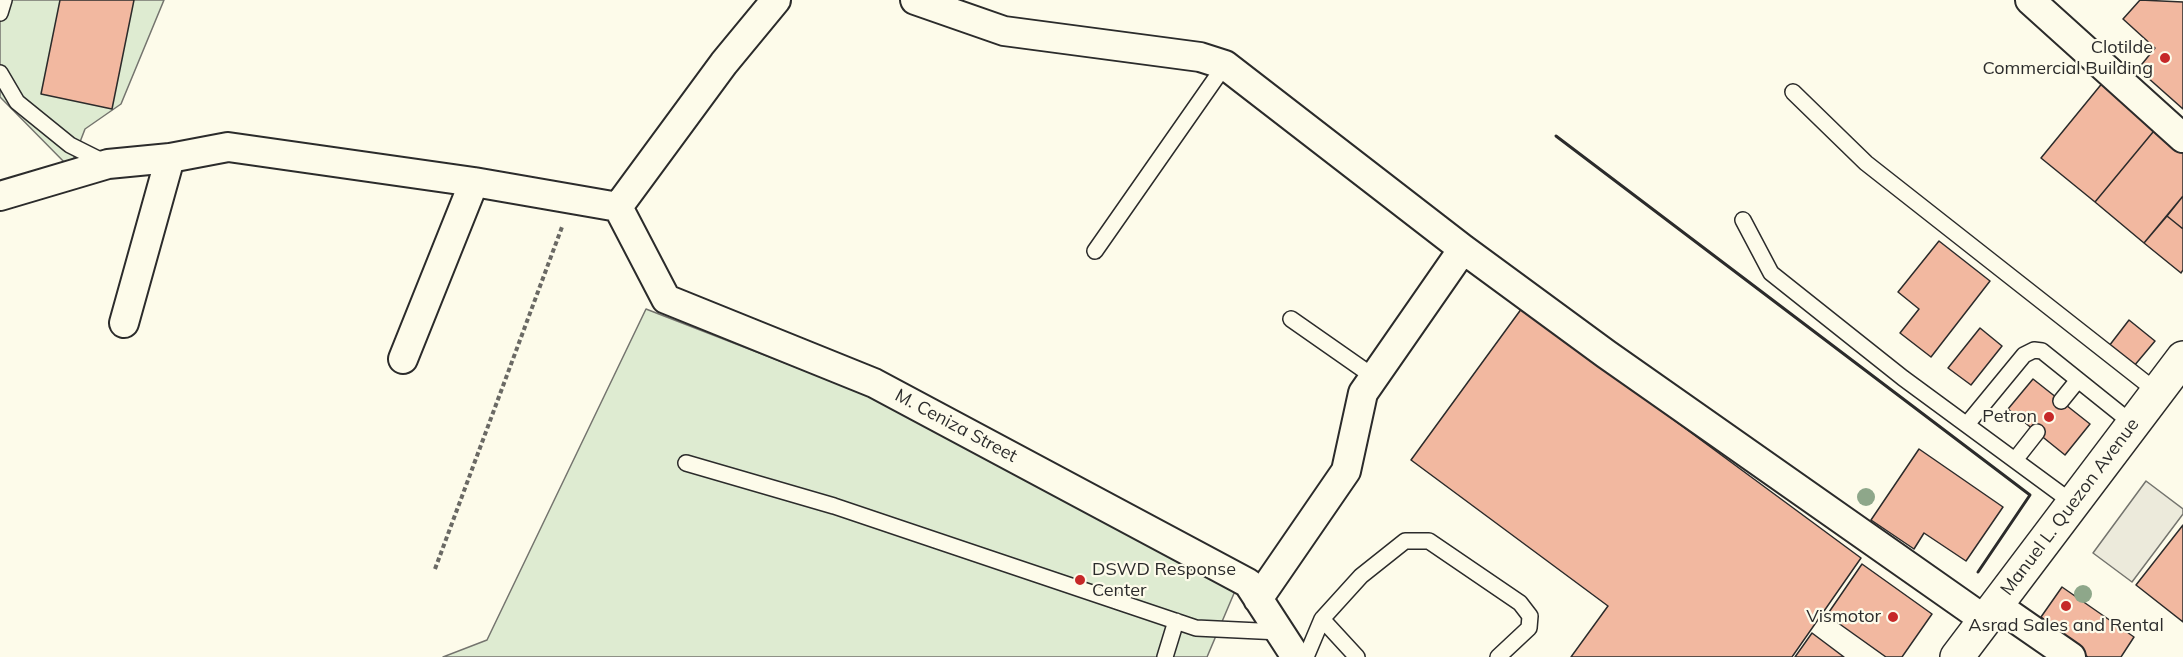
<!DOCTYPE html>
<style>
body{margin:0}
canvas{display:block;background:#fdfbea}
</style>
<canvas width="2183" height="657"></canvas>
<script>
const ctx = document.querySelector('canvas').getContext('2d');
ctx.lineJoin = 'round';
function fillPath(path, color) { ctx.fillStyle = color; ctx.fill(path, 'evenodd'); }
function strokePath(path, color, width, dash) { ctx.strokeStyle = color; ctx.lineWidth = width; ctx.lineCap = dash ? 'butt' : 'round'; ctx.setLineDash(dash || []); ctx.stroke(path); }
function label(font, color, halo, rows, align = 'center') {
  ctx.font = font + ' Mulish,sans-serif'; ctx.lineWidth = 4.5; ctx.setLineDash([]); ctx.textBaseline = 'middle'; ctx.strokeStyle = halo; ctx.fillStyle = color; for (const [text, x, y, turn = 0] of rows) {
    ctx.save(); ctx.translate(x, y); ctx.rotate((+turn || 0) * Math.PI / 180); ctx.textAlign = isNaN(turn) ? turn : align; if (halo) ctx.strokeText(text, 0, 0); ctx.fillText(text, 0, 0); ctx.restore();
  }
}
const green = new Path2D(`
 M0 0H164L121 104 85 129 70 168 0 97Z
 M646 309 870 396 1235 591 1207 657H443L487 640Z`);
const parking = new Path2D(`
 M2146 481 2183 509V514L2132 582 2093 553Z`);
const building = new Path2D(`
 M60 0H134L112 109 41 94Z
 M2140 0 2183 2V109L2138 69 2155 48 2123 19Z
 M2104 81 2158 126 2095 202 2041 158Z
 M2158 126 2183 146V196L2144 243 2095 202Z
 M2183 196V229L2167 216Z
 M2167 216 2183 229V270L2181 273 2144 243Z
 M1939 241 1990 281 1931 357 1900 333 1919 309 1898 292Z
 M1522 308 1861 558 1792 657H1571L1608 606 1411 460Z
 M2129 320 2155 341 2134 366 2109 346Z
 M1980 328 2002 346 1971 385 1948 368Z
 M2033 379 2090 424 2065 455 2008 409Z
 M1919 449 2003 507 1966 561 1924 533 1914 549 1871 520Z
 M2183 525V622L2136 585Z
 M1862 564 1932 614 1902 657H1886L1827 615Z
 M2062 587 2134 637 2121 657H2088L2053 632 2056 628 2041 617Z
 M1812 633 1844 657H1795Z`);
const path = new Path2D(`
 M435 569 562 227`);
const lane = new Path2D(`
 M0 13 4 0
 M0 73 17 102 70 145 106 163
 M1793 92 1866 163 2156 391
 M1743 220 1771 273 1903 378 2073 503
 M1095 251 1225 65
 M1291 319 1374 377
 M2061 401 2078 380
 M1968 423 2024 355 2034 350 2042 351 2133 424
 M2015 460 2037 432
 M686 463 834 506 1196 628 1280 632
 M1322 619 1361 576 1405 541H1429L1520 603 1530 616 1529 628 1498 657
 M1165 657 1176 621
 M1306 657 1322 619 1357 657`);
const street = new Path2D(`
 M915 0 1004 31 1200 57 1225 65 1463 249 1606 354 1985 620
 M2030 0 2183 138
 M0 196 108 164 170 158 228 147 474 182 618 207
 M618 207 666 299 874 383 1248 583 1296 657
 M618 207 724 63 776 0
 M124 323 170 158
 M403 359 474 182
 M1258 599 1346 471 1363 393 1463 249
 M1996 605 2071 657`);
const secondary = new Path2D(`
 M1957 657 2183 358`);
const wall = new Path2D(`
 M1556 136 2030 495 1978 572`);
const trees = [
 [1866,497],
 [2083,594]
];
const markers = [
 [2165,58,6,"#c62828"],
 [2049,417,6,"#c62828"],
 [1080,580,6,"#c62828"],
 [2066,606,6,"#c62828"],
 [1893,617,6,"#c62828"]
];
const poiNames = [
 ["Clotilde",2153,48],
 ["Commercial Building",2153,69],
 ["Petron",2037,417],
 ["DSWD Response",1092,570,"left"],
 ["Center",1092,591,"left"],
 ["Vismotor",1881,617],
 ["Asrad Sales and Rental",2066,626,"center"]
];
const streetNames = [
 ["M. Ceniza Street",956,426,28],
 ["Manuel L. Quezon Avenue",2070,507,-53]
];
fillPath(green, '#deebd1');
strokePath(green, '#74746e', 1.5);
fillPath(parking, '#eceadb');
strokePath(parking, '#74746e', 1.5);
fillPath(building, '#f2b8a0');
strokePath(building, '#2b2b2b', 1.5);
strokePath(lane, '#2b2b2b', 18);
strokePath(street, '#2b2b2b', 32);
strokePath(secondary, '#2b2b2b', 36);
strokePath(path, '#6a6964', 4, [4.5, 3]);
strokePath(lane, '#fdfbea', 15);
strokePath(street, '#fdfbea', 28);
strokePath(secondary, '#fdfbea', 33);
strokePath(wall, '#2b2b2b', 3);
ctx.fillStyle = '#8ea78a';
for (const [x, y] of trees) { ctx.beginPath(); ctx.arc(x, y, 9, 0, 2 * Math.PI); ctx.fill(); }
for (const [x, y, r, color] of markers) { const dot = new Path2D(); dot.arc(x, y, r, 0, 2 * Math.PI); ctx.fillStyle = color; ctx.fill(dot); strokePath(dot, '#fdfbea', 2); }
label('18px', '#2b2b2b', '#fdfbea', poiNames, 'right');
label('18px', '#2b2b2b', '#fdfbea', streetNames);
</script>
